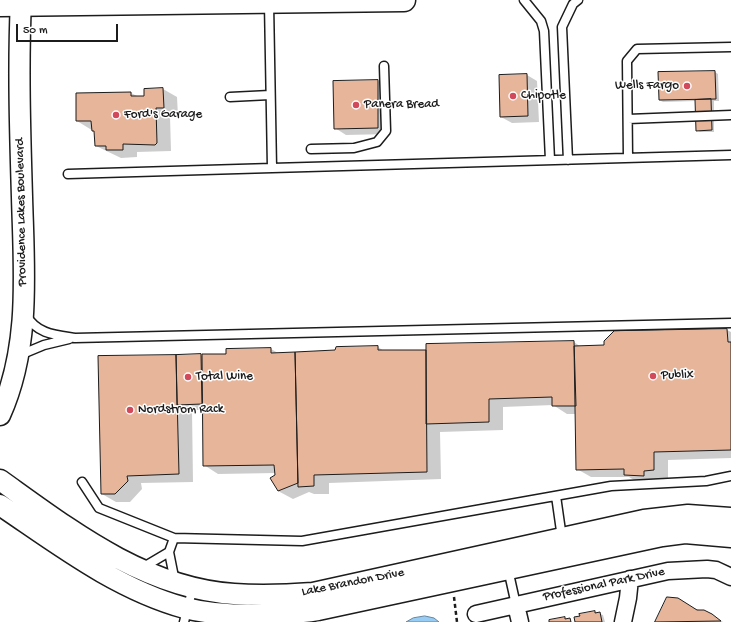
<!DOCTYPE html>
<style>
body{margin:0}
#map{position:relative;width:731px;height:622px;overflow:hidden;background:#fff;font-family:"Gochi Hand",sans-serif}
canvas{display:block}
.scale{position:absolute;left:16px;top:24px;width:102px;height:18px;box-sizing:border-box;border:2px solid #1c1c1c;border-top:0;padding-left:5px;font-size:12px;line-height:14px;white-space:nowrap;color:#1c1c1c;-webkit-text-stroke:3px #fff;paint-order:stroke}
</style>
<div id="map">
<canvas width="731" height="622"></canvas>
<div class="scale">50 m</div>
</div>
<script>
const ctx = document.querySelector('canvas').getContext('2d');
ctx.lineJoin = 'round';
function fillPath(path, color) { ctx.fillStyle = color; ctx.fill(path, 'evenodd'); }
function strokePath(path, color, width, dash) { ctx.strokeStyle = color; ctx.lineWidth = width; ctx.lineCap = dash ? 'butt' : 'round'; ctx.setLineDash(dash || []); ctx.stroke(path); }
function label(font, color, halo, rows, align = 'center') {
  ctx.font = font + ' "Gochi Hand",sans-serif'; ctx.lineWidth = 3; ctx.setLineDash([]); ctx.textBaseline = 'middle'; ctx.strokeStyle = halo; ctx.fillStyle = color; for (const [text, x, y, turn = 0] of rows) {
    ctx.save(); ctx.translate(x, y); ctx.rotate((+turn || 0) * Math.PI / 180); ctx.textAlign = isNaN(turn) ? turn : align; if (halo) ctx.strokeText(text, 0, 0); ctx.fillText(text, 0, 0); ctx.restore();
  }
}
const water = new Path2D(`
 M425 616 434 618 439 622H406L413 618Z`);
const shadow = new Path2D(`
 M715 72 718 74 719 101H714V132H700L697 130 696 101 663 102 659 100Z
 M527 75 537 81 539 122 512 123 501 117Z
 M378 81 388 87 389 134 346 135 335 128Z
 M163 89 177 97 178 116H170L171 151 137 152V157L121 158 96 146 95 132 77 121V94L131 93 139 97H145Z
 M727 330 731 332V458L668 460V478L658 479V483H639L629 477H591L577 469V414H567L553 405 503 407V430L440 432 441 479 329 483V494H314L309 492 293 499 278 491 276 473 218 474 204 465 203 410H192L193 482 141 483 142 489 130 502H116L102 494 99 357 203 356 271 349 278 353 336 351 378 347 384 351H426L574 342 581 347 605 346 615 332Z
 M668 598 712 615 723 622H656Z
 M595 612 603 615 605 622H576L581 617Z`);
const building = new Path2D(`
 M715 71 716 99 659 100 658 72Z
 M527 74 528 116 500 117 499 75Z
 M378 80V128L334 129 333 81Z
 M163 88 164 108H156L157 143 155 145 123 144V150H106V146H95L94 131H92L91 121H76V93L131 92V96H144V89Z
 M711 99 712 130 696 131 695 100Z
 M727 329 728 342H731V450L654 452V470L644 471V476L624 475V469L576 470 574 346 604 345V341L614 331Z
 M574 341 576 406H552V397L489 399V422L426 424V344Z
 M378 346V350H426L427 472 314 475V486L298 487 295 352 335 350 336 347Z
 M271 348V353L295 352 298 483 278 491 270 478 275 475 274 465 203 466 202 354H226V349Z
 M201 354 202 404 177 405 176 355Z
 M176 355 179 474 127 476 128 481 115 494H101L98 356Z
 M667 597 678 598 697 610H704L712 614 721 621 655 622Z
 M595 611V613L600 612 602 622H575L574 617 580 616 579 614Z
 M565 617V619L570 618 571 622H549V620Z`);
const path = new Path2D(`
 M454 597 457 622`);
const service = new Path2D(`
 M524 0 541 21 544 31 550 160
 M230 97 270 95
 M628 119 731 115
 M311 149 354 148 377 142 386 131 384 66
 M628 158 627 61 637 49 731 47
 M568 160 562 27 573 4 578 0
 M272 168 731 155
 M68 174 272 168 269 3
 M26 315C37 334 55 335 75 338L731 323
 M20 355 44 345 69 339
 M82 482 99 508 174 538 302 541 611 486 706 481 731 476
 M556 496 562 538
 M174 538 169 552 175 582
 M142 568 169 552
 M508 569 516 605
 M184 622 193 587`);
const minor = new Path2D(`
 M516 605 520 622
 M476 614 668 571 707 569 716 570 731 577
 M623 622 628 598 630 579`);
const tertiary = new Path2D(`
 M0 415C31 346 24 271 22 197 20 131 18 66 21 0
 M0 480C70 530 144 588 234 594 260 596 286 595 313 593L644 520 688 515 731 518
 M0 505C58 544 116 589 185 608 225 618 278 616 318 610L662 536 685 533 731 537`);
const secondary = new Path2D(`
 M0 5 404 0`);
const markers = [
 [687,86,4,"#d1495b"],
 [513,96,4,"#d1495b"],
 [356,105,4,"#d1495b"],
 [116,115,4,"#d1495b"],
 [653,376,4,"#d1495b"],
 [188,377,4,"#d1495b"],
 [130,410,4,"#d1495b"]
];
const poiNames = [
 ["Wells Fargo",679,86,"right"],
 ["Chipotle",521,96],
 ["Panera Bread",364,105],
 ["Ford's Garage",124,115],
 ["Publix",661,376],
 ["Total Wine",196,377],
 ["Nordstrom Rack",138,410]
];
const streetNames = [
 ["Providence Lakes Boulevard",22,212,-91],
 ["Lake Brandon Drive",353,583,-11],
 ["Professional Park Drive",604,585,-12]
];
fillPath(water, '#97ccf5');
strokePath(water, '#66869e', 1);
fillPath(shadow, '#0003');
fillPath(building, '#e7b599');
strokePath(building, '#1c1c1c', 1);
strokePath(service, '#1c1c1c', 11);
strokePath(minor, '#1c1c1c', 19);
strokePath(tertiary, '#1c1c1c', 23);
strokePath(secondary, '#1c1c1c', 25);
strokePath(path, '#1c1c1c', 2.5, [4, 3]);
strokePath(service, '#fff', 8);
strokePath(minor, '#fff', 16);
strokePath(tertiary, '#fff', 20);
strokePath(secondary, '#fff', 22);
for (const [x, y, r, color] of markers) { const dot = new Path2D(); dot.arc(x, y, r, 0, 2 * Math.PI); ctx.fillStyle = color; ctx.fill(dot); strokePath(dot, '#fff', 1.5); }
label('13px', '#1c1c1c', '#fff', poiNames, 'left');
label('13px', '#1c1c1c', '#fff', streetNames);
</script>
